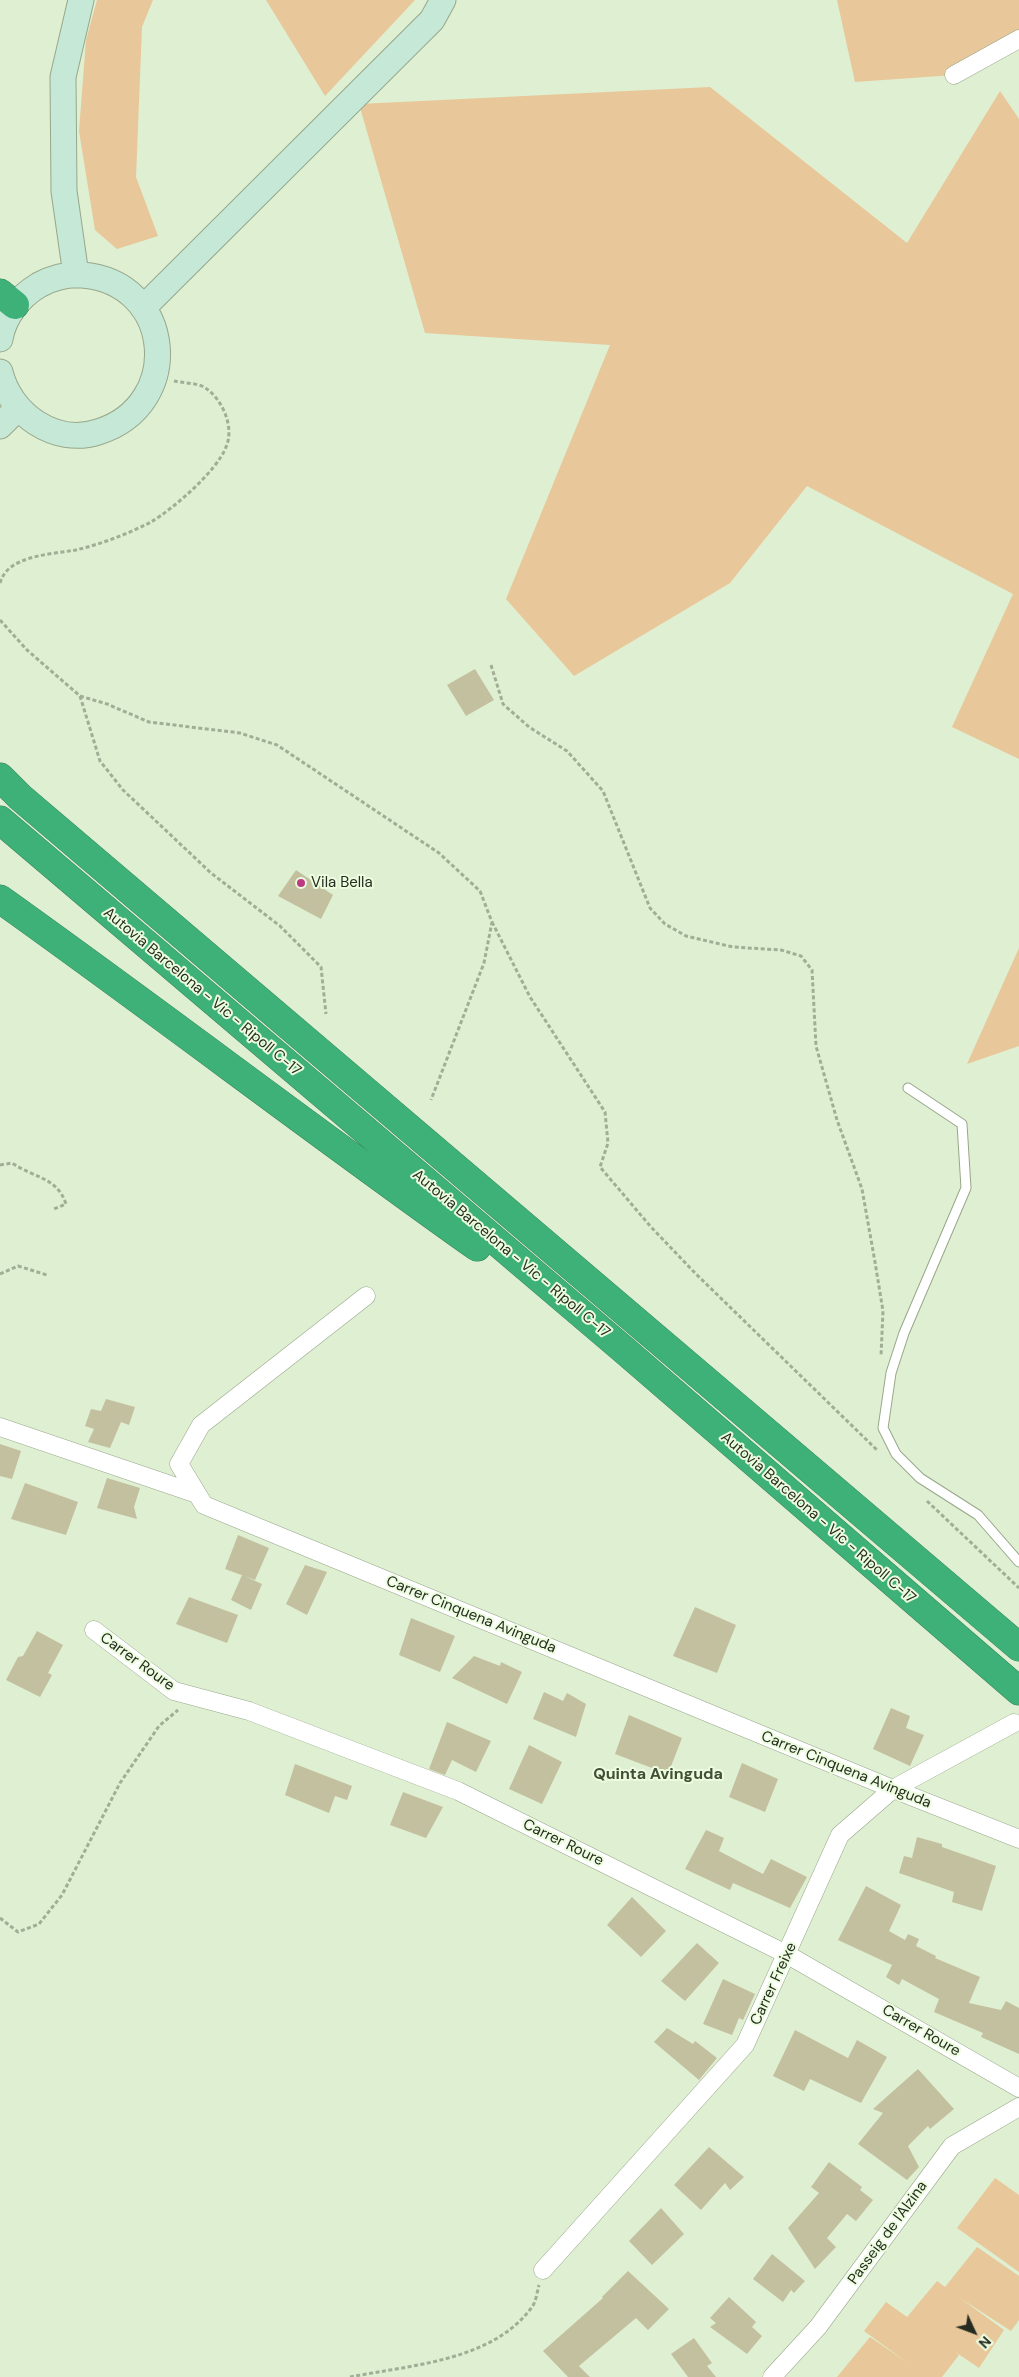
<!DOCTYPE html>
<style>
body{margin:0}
#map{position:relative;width:1019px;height:2377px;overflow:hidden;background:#dfefd1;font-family:"DM Sans",sans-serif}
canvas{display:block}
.north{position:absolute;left:949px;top:2307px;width:50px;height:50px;-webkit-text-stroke:4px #ecfcde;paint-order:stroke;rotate:133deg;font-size:14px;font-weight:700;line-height:20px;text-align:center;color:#262c21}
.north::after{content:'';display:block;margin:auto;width:18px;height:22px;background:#262c21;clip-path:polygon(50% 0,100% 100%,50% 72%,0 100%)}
</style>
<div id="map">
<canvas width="1019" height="2377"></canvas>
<div class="north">N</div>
</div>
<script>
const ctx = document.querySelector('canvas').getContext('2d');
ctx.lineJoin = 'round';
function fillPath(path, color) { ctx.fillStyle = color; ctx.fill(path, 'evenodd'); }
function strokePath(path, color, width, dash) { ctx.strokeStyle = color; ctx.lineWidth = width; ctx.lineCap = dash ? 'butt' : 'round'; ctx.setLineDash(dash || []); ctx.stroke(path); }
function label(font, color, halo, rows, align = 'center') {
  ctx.font = font + ' "DM Sans",sans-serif'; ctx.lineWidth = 4; ctx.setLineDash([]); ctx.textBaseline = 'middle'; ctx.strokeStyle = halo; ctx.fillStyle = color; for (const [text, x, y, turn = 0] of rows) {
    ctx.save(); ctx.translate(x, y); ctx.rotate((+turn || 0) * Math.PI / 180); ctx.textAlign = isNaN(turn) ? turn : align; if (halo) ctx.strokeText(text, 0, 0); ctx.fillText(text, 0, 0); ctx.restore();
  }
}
const green = new Path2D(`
 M97 0H153L142 27 136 177 158 236 117 249 95 230 79 131 86 40Z
 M266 0H415L325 96Z
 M837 0H1019V39L954 75 855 82Z
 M710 87 907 243 1000 91 1019 119V759L952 727 1013 594 807 486 730 583 574 676 506 599 610 345 425 333 359 104Z
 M1019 948V1046L967 1064Z
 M995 2178 1019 2195V2272L957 2228Z
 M977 2247 1019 2276V2320L1011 2331 960 2298 1004 2330 979 2368 954 2351 959 2355 942 2377H837L870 2337 908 2363 864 2331 886 2302 907 2317 937 2281 945 2287Z`);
const building = new Path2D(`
 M475 669 494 700 466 716 447 685Z
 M296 870 333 895 321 919 278 896Z
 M106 1399 135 1407 129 1425 121 1422 110 1448 88 1442 94 1429 85 1426 91 1409 101 1411Z
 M0 1444 21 1451 12 1479 0 1476Z
 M107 1478 140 1488 134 1507 137 1519 97 1508Z
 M25 1483 78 1502 66 1535 11 1519Z
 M238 1535 269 1548 255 1580 225 1569Z
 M305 1565 327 1572 307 1615 286 1604Z
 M242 1575 262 1584 251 1610 231 1600Z
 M189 1597 238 1615 227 1643 176 1624Z
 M695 1607 736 1625 717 1673 673 1656Z
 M411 1618 455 1636 440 1672 399 1655Z
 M37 1631 63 1645 48 1673 52 1675 40 1697 6 1680 18 1657 23 1656Z
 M474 1656 500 1666 501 1662 522 1672 507 1704 452 1678Z
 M544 1692 563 1701 567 1693 586 1704 576 1737 533 1719Z
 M891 1708 910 1716 906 1728 924 1735 910 1766 873 1749Z
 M629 1715 682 1738 668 1774 615 1754Z
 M447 1722 491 1741 476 1772 452 1760 445 1775 429 1769Z
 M529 1745 562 1762 542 1804 509 1789Z
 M742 1763 778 1779 765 1812 729 1797Z
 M295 1764 352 1786 347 1800 335 1796 329 1813 285 1795Z
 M403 1792 443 1807 426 1838 390 1825Z
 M706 1830 724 1838 719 1851 763 1874 771 1859 807 1877 790 1908 733 1883 730 1890 685 1869Z
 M917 1837 942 1844V1847L996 1866 982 1911 952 1902 954 1892 899 1873 904 1856 912 1858Z
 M866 1886 901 1905 889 1931 905 1940 908 1934 919 1939 916 1946 936 1956 935 1958 980 1977 969 2003 1001 2010 1006 2001 1019 2008V2054L981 2037 983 2033 934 2012 939 1999 902 1979 899 1985 886 1977 892 1965 838 1940Z
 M632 1897 666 1931 641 1957 607 1925Z
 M697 1943 719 1963 685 2001 661 1981Z
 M723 1979 755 1994 743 2020 739 2018 732 2035 703 2024Z
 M667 2028 693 2044 695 2041 717 2058 699 2080 654 2042Z
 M795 2030 848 2058 857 2040 887 2057 861 2103 810 2079 804 2091 773 2076Z
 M918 2069 954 2109 930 2129 928 2126 908 2146 919 2167 907 2180 858 2144 883 2113 873 2109Z
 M709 2147 744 2177 730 2190 725 2183 701 2210 674 2185Z
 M829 2162 862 2187 860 2190 873 2200 856 2221 847 2214 827 2238 836 2247 815 2269 788 2228 819 2193 811 2187Z
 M661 2208 684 2234 652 2265 629 2241Z
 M772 2254 805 2281 794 2293 791 2290 783 2302 753 2279Z
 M628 2271 669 2309 648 2330 636 2318 579 2366 590 2377H568L543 2351 603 2298 602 2297Z
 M729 2297 756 2322 752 2327 762 2336 747 2354 710 2327 716 2323 710 2318Z
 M694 2338 712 2363 707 2366 716 2377H688L671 2354Z`);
const path = new Path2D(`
 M0 583C3 573 10 566 20 562 37 554 58 553 76 550 101 544 128 534 151 522 173 509 217 471 226 447 235 427 222 398 204 387 196 383 183 383 174 381
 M0 620 27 650 80 696 100 761 123 790 211 873 280 926 321 967 326 1014
 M491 665 503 704 529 727 567 751 603 791 650 908 665 924 686 936 733 947 781 950 801 956 812 970 816 1046 837 1120 862 1189 875 1262 883 1311 881 1356
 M80 696 107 704 149 722 240 733 277 745 439 853 480 891 492 922 484 963 431 1100
 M492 922 530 997 605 1112 608 1143 600 1167 651 1227 696 1274 877 1450
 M0 1165 12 1163C34 1178 57 1177 66 1204L54 1209
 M0 1274 18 1266 47 1275
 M927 1501 1019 1588
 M0 1918 18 1932 39 1924 62 1895 120 1783 159 1726 178 1710
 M350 2377C411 2365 493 2361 532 2307 536 2302 537 2292 539 2285`);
const lane = new Path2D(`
 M908 1088 962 1124 966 1188 904 1333 891 1373 883 1428 896 1454 920 1478 978 1515 1019 1562`);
const street = new Path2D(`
 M954 75 1019 39
 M366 1296 201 1425 179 1464 204 1505 893 1789 1019 1839
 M0 1427 197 1494
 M94 1630 174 1691 249 1711 458 1791 788 1955 1019 2088
 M543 2270 745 2045 840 1835 893 1789 1014 1723
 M772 2377 818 2327 952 2146 1019 2107`);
const secondary = new Path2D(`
 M76 275 64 191 63 77 81 0
 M143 308 432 20 443 0
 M0 339C4 316 19 297 39 285 52 278 67 274 82 275 174 282 185 405 98 432 55 446 10 414 0 372
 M0 426 18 408`);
const highway = new Path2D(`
 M0 293 15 305
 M0 777 20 797 1019 1647
 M0 820 624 1350 1019 1691
 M0 899C160 1013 316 1133 477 1247`);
const markers = [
 [301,883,5,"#bd3a82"]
];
const poiNames = [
 ["Vila Bella",311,883]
];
const streetNames = [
 ["Autovia Barcelona - Vic - Ripoll C-17",202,992,40],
 ["Autovia Barcelona - Vic - Ripoll C-17",511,1254,40],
 ["Autovia Barcelona - Vic - Ripoll C-17",818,1518,41],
 ["Carrer Cinquena Avinguda",471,1615,22],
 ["Carrer Roure",137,1662,36],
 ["Carrer Cinquena Avinguda",846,1770,22],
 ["Carrer Roure",563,1843,26],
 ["Carrer Freixe",774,1984,-65],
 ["Carrer Roure",921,2031,30],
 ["Passeig de l'Alzina",888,2233,-54]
];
const neighbourhoodNames = [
 ["Quinta Avinguda",658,1775]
];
fillPath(green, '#e8c79a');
fillPath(building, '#c3c0a0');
strokePath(lane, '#98a78b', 11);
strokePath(street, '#98a78b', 19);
strokePath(secondary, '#98a78b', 27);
strokePath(highway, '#36825a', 29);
strokePath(path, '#a1ae96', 3, [4, 2.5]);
strokePath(lane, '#fff', 9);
strokePath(street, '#fff', 18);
strokePath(secondary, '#c5e8d7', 25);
strokePath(highway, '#3eb179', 28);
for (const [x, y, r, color] of markers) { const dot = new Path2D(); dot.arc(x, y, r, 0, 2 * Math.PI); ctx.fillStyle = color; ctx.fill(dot); strokePath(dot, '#ecfcde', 2); }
label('15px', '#262c21', '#ecfcde', poiNames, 'left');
label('15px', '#262c21', '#ecfcde', streetNames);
label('bold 16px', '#424f36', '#ecfcde', neighbourhoodNames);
</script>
